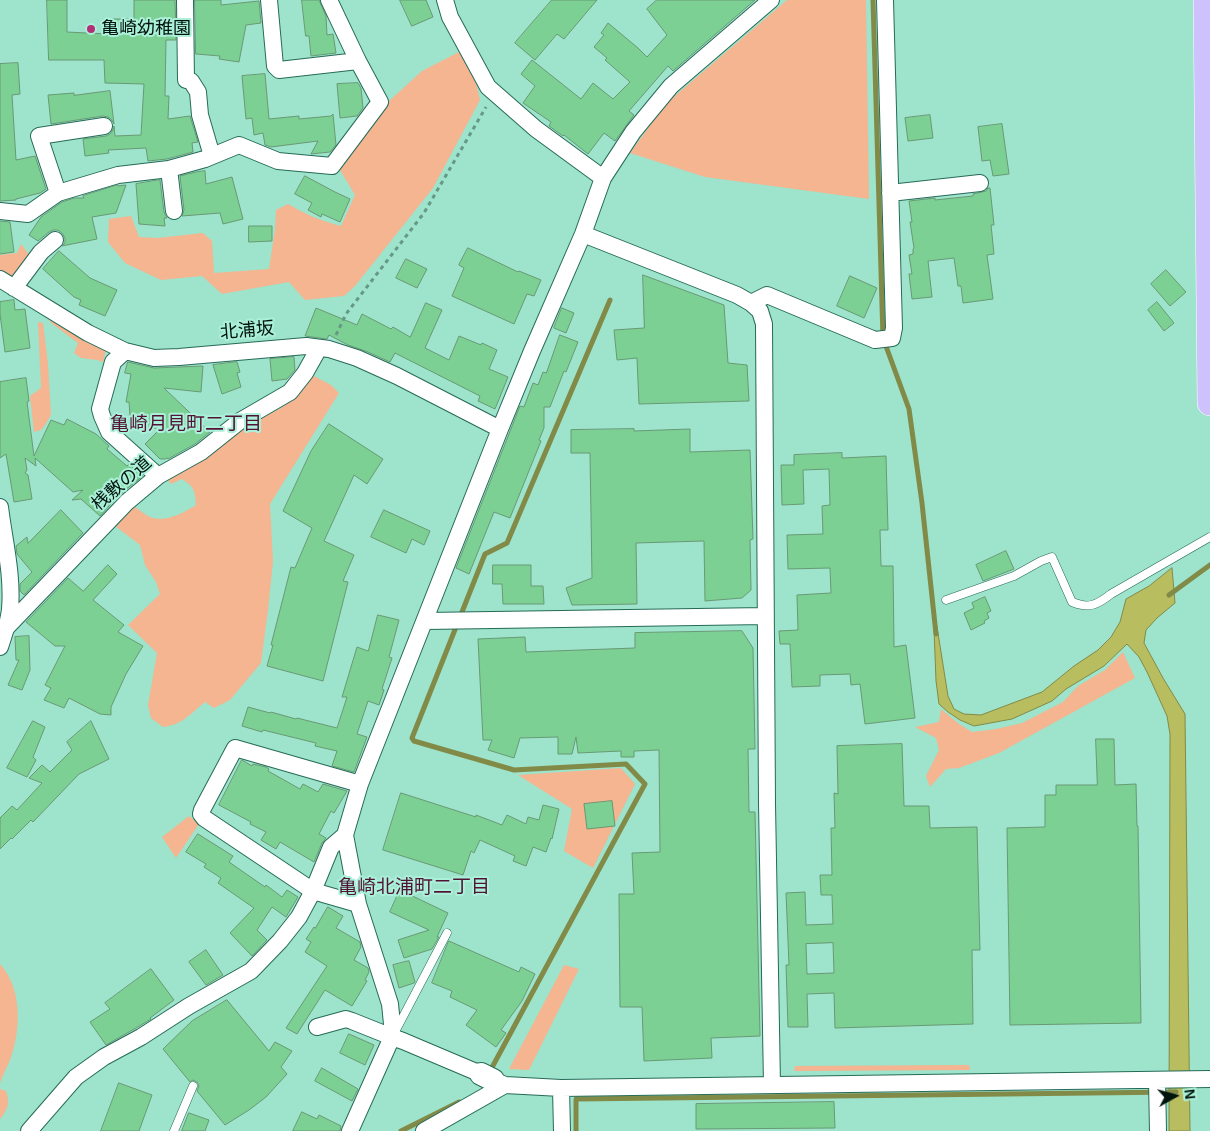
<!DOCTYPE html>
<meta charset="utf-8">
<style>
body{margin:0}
#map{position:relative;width:1210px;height:1131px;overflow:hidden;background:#9ee3cc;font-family:Helvetica,sans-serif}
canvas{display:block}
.north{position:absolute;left:1150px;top:1071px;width:50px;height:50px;-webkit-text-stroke:4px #abf0d9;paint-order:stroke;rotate:83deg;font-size:14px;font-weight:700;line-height:20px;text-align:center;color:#00140d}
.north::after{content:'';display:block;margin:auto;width:18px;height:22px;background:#00140d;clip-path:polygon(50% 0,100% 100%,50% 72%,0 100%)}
</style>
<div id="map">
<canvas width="1210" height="1131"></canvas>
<div class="north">N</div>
</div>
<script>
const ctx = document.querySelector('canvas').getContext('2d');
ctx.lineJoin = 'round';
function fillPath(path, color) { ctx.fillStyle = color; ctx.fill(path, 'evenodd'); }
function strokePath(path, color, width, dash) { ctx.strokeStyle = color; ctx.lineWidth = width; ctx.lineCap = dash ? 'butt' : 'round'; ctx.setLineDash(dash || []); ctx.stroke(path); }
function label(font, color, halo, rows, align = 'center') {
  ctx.font = font + ' Helvetica,"Noto Sans JP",sans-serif'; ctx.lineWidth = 4; ctx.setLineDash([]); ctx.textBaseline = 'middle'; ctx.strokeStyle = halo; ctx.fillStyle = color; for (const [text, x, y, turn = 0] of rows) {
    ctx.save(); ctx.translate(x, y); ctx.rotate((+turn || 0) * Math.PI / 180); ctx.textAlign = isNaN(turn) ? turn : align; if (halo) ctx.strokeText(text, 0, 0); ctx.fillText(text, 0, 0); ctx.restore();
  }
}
const green = new Path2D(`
 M787 0H866L869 199 705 177 630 153 653 121 670 100Z
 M459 52 474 74 480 100 433 188 355 286 344 296 305 300 289 282 222 294 202 276 161 280 125 263 108 242 109 219 131 216 139 237 157 238 203 233 212 241 214 273 269 269 275 229 276 210 288 204C305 214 321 221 341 226L355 195 340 170 388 102 422 71Z
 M21 244 31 257 15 281 0 271V255L17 253Z
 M49 314 106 349 103 362 97 360 81 358 74 353 78 343 50 322Z
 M38 322 43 323 48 364 51 415 45 425 41 430 34 432 30 396 41 388Z
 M312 375 331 385 339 393 270 504 273 561 268 610 261 663 230 700 214 708 205 702C190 714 182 725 163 727L151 718 148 705 157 653 128 625 160 594 156 582 145 565 140 545 115 526 133 506C138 509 144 514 150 517 166 523 183 513 196 505 195 490 194 487 182 479L171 484 168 480 188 469 211 454 250 424 281 408Z
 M1123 652 1135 678 999 753 959 768 946 769 930 787 926 776 939 750 936 738 915 727 939 722 941 709 959 724 972 732 996 729 1022 723 1063 702 1078 686 1105 670Z
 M621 768 635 784 593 868 564 851 572 809 518 775Z
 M189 816 199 824 176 858 162 837Z
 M0 964C22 988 21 1028 11 1057 8 1066 3 1074 0 1083Z
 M564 965 579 969 529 1070 509 1069Z
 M969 1065 970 1070 794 1071 795 1066Z
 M0 1089 6 1091C10 1103 8 1109 0 1119Z`);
const water = new Path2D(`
 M1172 568 1175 603 1157 618 1146 630 1144 643 1163 678 1185 714 1190 1131H1169L1170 734 1167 716 1147 672 1139 657 1127 644 1104 666 1066 689 1052 701 1012 719 974 726 960 720 948 712 939 704 936 681 934 629 937 627 948 696 954 709 964 714 981 715 1042 692 1074 666 1098 650 1111 637 1120 622 1126 599 1149 586Z`);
const stream = new Path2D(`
 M873 0 883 338 909 409 922 503 936 634
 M1169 595 1210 565
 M489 1073 645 784 626 764 514 770 414 741 412 738 485 554 507 543 610 300
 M401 1131 459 1102
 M576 1131V1099L1176 1092`);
const building = new Path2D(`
 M47 0H67V32L107 34 108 19H134V0H175L176 40H166L165 96H169L168 119 190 116 198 142 192 143 193 152 167 159 148 161 146 148 108 150 109 153 85 156 83 139 106 136 110 134 113 130 114 126 115 136 141 135 144 84 105 83 104 60H49Z
 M195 0H221V5L259 1 261 23 246 25 239 62 219 59 220 56 196 54Z
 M302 0H319L326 16 327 35 333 34 336 53 311 56 309 36H306Z
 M400 0H426L433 17 412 26Z
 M552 0H597L564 39 557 34 535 60 515 43Z
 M657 0H755L673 71 668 66 629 111 634 115 615 141 604 133 588 154 564 135 563 136 549 126 551 122 523 103 535 86 521 74 532 60 581 99 593 83 613 99 630 82 605 60 607 58 594 47 604 35 601 33 608 23 638 48 647 57 667 35 647 9Z
 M18 63 20 94 12 95 16 160 35 156 46 189 40 193 16 199V200L0 201V64Z
 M265 74 269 119 299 116V119L331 116 333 114 336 145 330 152 311 154 318 141 271 147 265 145 263 133 254 135 252 118 246 119 242 76Z
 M358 83 361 88 363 108 357 116 340 118 337 84Z
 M110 91 114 124 111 119 108 117 103 116 51 124 48 95 74 93V95Z
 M930 115 933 138 908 141 905 118Z
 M1002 124 1009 174 993 176 990 160 982 161 978 127Z
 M205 171 206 184 232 177 243 219 223 224 220 213 182 216 184 210 180 176 196 172Z
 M305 176 335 192 350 199 340 222 322 214 321 217 308 210 312 203 295 194Z
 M160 180 164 212 167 218H164L165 226 139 224 136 184Z
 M118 185V186L126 185 116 213 92 217 97 239 62 246 65 243V238L62 233 58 230H53L49 232 38 241 29 235 41 217 62 202 74 198H84L83 196Z
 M988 188H990L994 225H991L994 254 987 255 993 299 963 303 961 286H958L954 258 928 261 932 297 912 299 909 274H912L909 255 913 254V249L914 248 910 222H912L909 201 935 198V200L973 196V194L986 191Z
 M0 221 10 222 14 252 0 254Z
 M249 226H272V241L249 242Z
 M468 248 518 272 519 271 541 280 534 296 527 294 514 324 452 296 464 268 459 265Z
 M59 251 90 278 117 290 105 316 79 305 81 300 74 297 43 269Z
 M406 259 427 269 417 288 396 278Z
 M1166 270 1186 292 1170 306 1151 284Z
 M643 275 724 305 728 363 747 365 749 401 639 404 637 358 617 360 614 330 644 328Z
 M850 276 877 288 864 318 837 306Z
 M14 300 15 310 25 309 30 348 5 352 0 314V302Z
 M1157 302 1174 323 1164 331 1148 310Z
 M426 303 442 310 425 348 449 360 459 336 481 345 482 343 497 350 489 369 508 377 495 409 478 401 480 396 395 353 390 362 368 352 348 345 329 335 327 339 305 336 316 308 357 325 362 314 391 329 393 327 410 337Z
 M562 308 574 313 566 333 554 328Z
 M560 335 578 342 566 372 564 371 550 407H544V428L539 440 541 441 510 518 494 512 469 574 456 568 520 406 524 407 533 383 538 385 543 372 546 373Z
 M294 357 295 370 287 379 272 381 270 359Z
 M128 362 154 368 203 366 201 392 164 388 210 432 195 444 168 459 167 458 165 459H160L145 444 161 428 131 429 129 402H126L131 374 125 373Z
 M237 362 240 372 237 373 241 387 222 394 213 365Z
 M26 378 29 401 27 402 34 456 51 420 64 425 67 419 96 434 109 446 107 449 127 466 129 464 143 476 120 494 100 516 81 499 72 500 83 490 73 492 35 458 36 466 25 458 27 470 25 473 28 475 32 499 14 502 6 454 0 458V382Z
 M329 424 383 459 367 484 354 475 324 541 354 555 343 581 348 582 323 681 267 666 273 645H271L291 567 295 568 312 528 283 511 311 451Z
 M634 429V431L690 429V452L750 450 753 539 750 540 751 590 742 598 705 601 704 541 636 543 637 604 572 605 566 588 592 578 590 453H571V430Z
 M842 453V458L886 456 888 530H880L881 566H893L894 647 906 645 915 718 865 724 860 684 851 685 850 674 820 675V686L792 687 790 644H780L779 631 798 630 797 595 831 593 830 568 788 569 787 535 823 534 822 506 830 505 829 469 803 470 804 504 782 505 781 465H794V455Z
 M61 510 83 533 24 595 20 591V584L32 572 17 554 16 546 27 537 28 543Z
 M384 510 430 531 424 545 412 539 406 553 371 537Z
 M1006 551 1014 569 983 581 976 565Z
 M108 565 117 574 93 600 124 625 118 632 143 646 126 674 111 707V715L100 714 69 698 64 708 44 700 51 688 45 685 65 646H55L26 622 68 578 83 591Z
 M493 565H531V586H543L544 604H503L502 584H493Z
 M985 597 991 611 987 613 989 618 984 621 985 623 971 630 964 613 974 608 972 603Z
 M378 615 399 620 389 657 392 658 382 689 384 690 379 705 368 701 357 734 367 737 354 772 332 766 337 751 315 746 316 743 263 730 262 732 242 726 248 707 270 713 271 712 296 719 297 718 337 728 347 697H342L357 647 368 651Z
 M742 631 753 648 755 749H748L749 812H755L760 1036 711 1038 712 1058 644 1061 642 1007H620L619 894H634L632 853 660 852 659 750 634 751V757H621V751L578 753 576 737 572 754H558V737L520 738 514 758 488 750 492 740H483L478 639 525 637 526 652 635 648V633Z
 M29 636 30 670 22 690 8 685 19 660H16L15 637Z
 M33 721 45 727 33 757 36 760 27 777 7 768Z
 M91 721 109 759 79 774 33 822 31 820 12 839 11 838 0 849V818L12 806 17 810 42 783 29 778 42 765 50 772 72 750 67 742Z
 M1096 739H1114L1115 785 1136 784 1137 826H1138L1141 1023 1010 1025 1007 828 1045 827V795H1056V785H1097Z
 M902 744 904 806H929L930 828 977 827 980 950H972L973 1024 835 1028 834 993 807 994 808 1027H788L786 965H789L786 893 805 892 806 925 833 924 832 895H821L820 875H832L831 828H835L834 793 838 794 837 746ZM833 943 834 973 807 974 806 944Z
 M242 760 252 766 253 764 266 767 269 769 268 771 300 789 303 784 318 792 323 784 347 791 334 813 331 811 319 834 326 838 322 843 314 862 280 842 276 849 261 840 266 832 250 824 251 822 219 805Z
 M401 793 476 817V815L502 825 507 815 526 824 528 817 539 820 543 805 559 809 552 839 551 838 546 852 533 847 526 866 513 861 515 856 480 840 474 853 471 851 463 875 383 850Z
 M612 801 615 826 587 829 584 804Z
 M198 834 233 856 229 862 265 887 266 885 282 897 287 890 298 897 286 917 272 907 257 930 267 940 252 956 230 933 254 908 218 883 221 878 204 867 206 864 186 852Z
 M400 890 448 913 437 937H439L432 949 404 958 398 940 429 930 390 912Z
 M328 907 343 916 336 928 360 942 361 947 354 960 368 968 369 972 365 980 367 981 352 1006 325 990 297 1034 286 1028 327 966 305 952 311 942 306 939 314 927 315 928Z
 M449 941 519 972 521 967 535 974 522 1001 501 1030 506 1033 496 1047 466 1025 477 1010 450 997 452 991 432 983Z
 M206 950 223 975 206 985 189 962Z
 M409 961 415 982 414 983 399 988 393 965Z
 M151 969 174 1000 150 1018 151 1019 136 1028 106 1045 90 1022 110 1009 105 1003Z
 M227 1000 269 1051 275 1042 292 1051 281 1067 287 1074 266 1097 249 1110 225 1125 197 1091 199 1086 197 1082 193 1080 190 1082 163 1049 192 1021Z
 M349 1034 374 1045 365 1065 340 1053Z
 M322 1068 358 1089 352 1101 315 1081Z
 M119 1083 152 1095 139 1131H101Z
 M834 1102 835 1128 696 1129V1104Z
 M302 1112 317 1119 319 1115 341 1126 340 1131H293Z
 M189 1113 209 1120 205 1131H182Z`);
const path = new Path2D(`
 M336 335 346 314 424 213 486 107`);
const lane = new Path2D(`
 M946 600 1014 576 1041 561 1052 557 1072 602C1089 609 1097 605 1111 594L1210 537
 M396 1030 447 933
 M174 1131 193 1086`);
const street = new Path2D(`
 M185 0 186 80 191 81 198 92 200 115 212 156
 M329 0 358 61
 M445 0 450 17 488 87 536 129 603 178
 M169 169 174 211
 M58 193 39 136 104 126
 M890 193 980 183
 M0 211 28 214 58 193 118 175 169 169 205 159 239 145 278 161 332 166 380 102 358 61 279 70 275 66 269 0
 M583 234 737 295 751 303 760 311 764 324 767 804 772 1085
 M0 279 88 333 125 351 154 358 179 357 306 346 329 349 357 358 397 376 500 429
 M14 288 41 252 55 240
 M751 303 767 295 875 340 892 338 894 328 885 0
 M125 351 113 362 100 409 102 416 109 432 158 476
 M0 507C4 540 13 575 10 609 9 622 4 634 0 647
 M425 621 765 616
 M0 633 7 627 127 502 158 476 201 452 240 421 290 392 305 373 319 348
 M358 904 313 891 204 818 201 814 202 810 235 748 360 784
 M317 1027 346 1019 352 1021 392 1037 403 1041 481 1074
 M493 1080 505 1085 561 1088 1210 1079
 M1157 1080 1158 1131
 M561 1088 562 1131
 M29 1131 76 1077 104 1057 141 1037 189 1006 251 971 280 941 299 917 313 891 331 847 345 835
 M350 1131 392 1037V1024L390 1004 358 904 345 835 360 784 500 429 532 351 583 234 603 178 633 132 671 86 771 0
 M424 1131 505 1085`);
const secondary = new Path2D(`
 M481 1074 493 1080`);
const primary = new Path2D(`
 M1206 0 1210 403`);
const markers = [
 [91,29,5,"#b22f77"]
];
const poiNames = [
 ["亀崎幼稚園",101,29]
];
const streetNames = [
 ["北浦坂",247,331,-5],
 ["桟敷の道",122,484,-41]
];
const neighbourhoodNames = [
 ["亀崎月見町二丁目",186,425],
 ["亀崎北浦町二丁目",414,888]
];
fillPath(green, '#f4b590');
fillPath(water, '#b8bd60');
strokePath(water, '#818a47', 1);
strokePath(stream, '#818a47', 5);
fillPath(building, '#7dd094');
strokePath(building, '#689974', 1);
strokePath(lane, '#256b58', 9);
strokePath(street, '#256b58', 18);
strokePath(secondary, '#256b58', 24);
strokePath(primary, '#fff', 26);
strokePath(path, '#659887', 3, [4, 4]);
strokePath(lane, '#fff', 8);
strokePath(street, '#fff', 16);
strokePath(secondary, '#fff', 22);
strokePath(primary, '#cec2fd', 25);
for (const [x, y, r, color] of markers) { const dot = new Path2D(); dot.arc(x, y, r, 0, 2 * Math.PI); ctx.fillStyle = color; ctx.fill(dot); strokePath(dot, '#abf0d9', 2); }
label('18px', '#00140d', '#abf0d9', poiNames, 'left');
label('18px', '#00140d', '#abf0d9', streetNames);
label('19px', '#511234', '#abf0d9', neighbourhoodNames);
</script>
